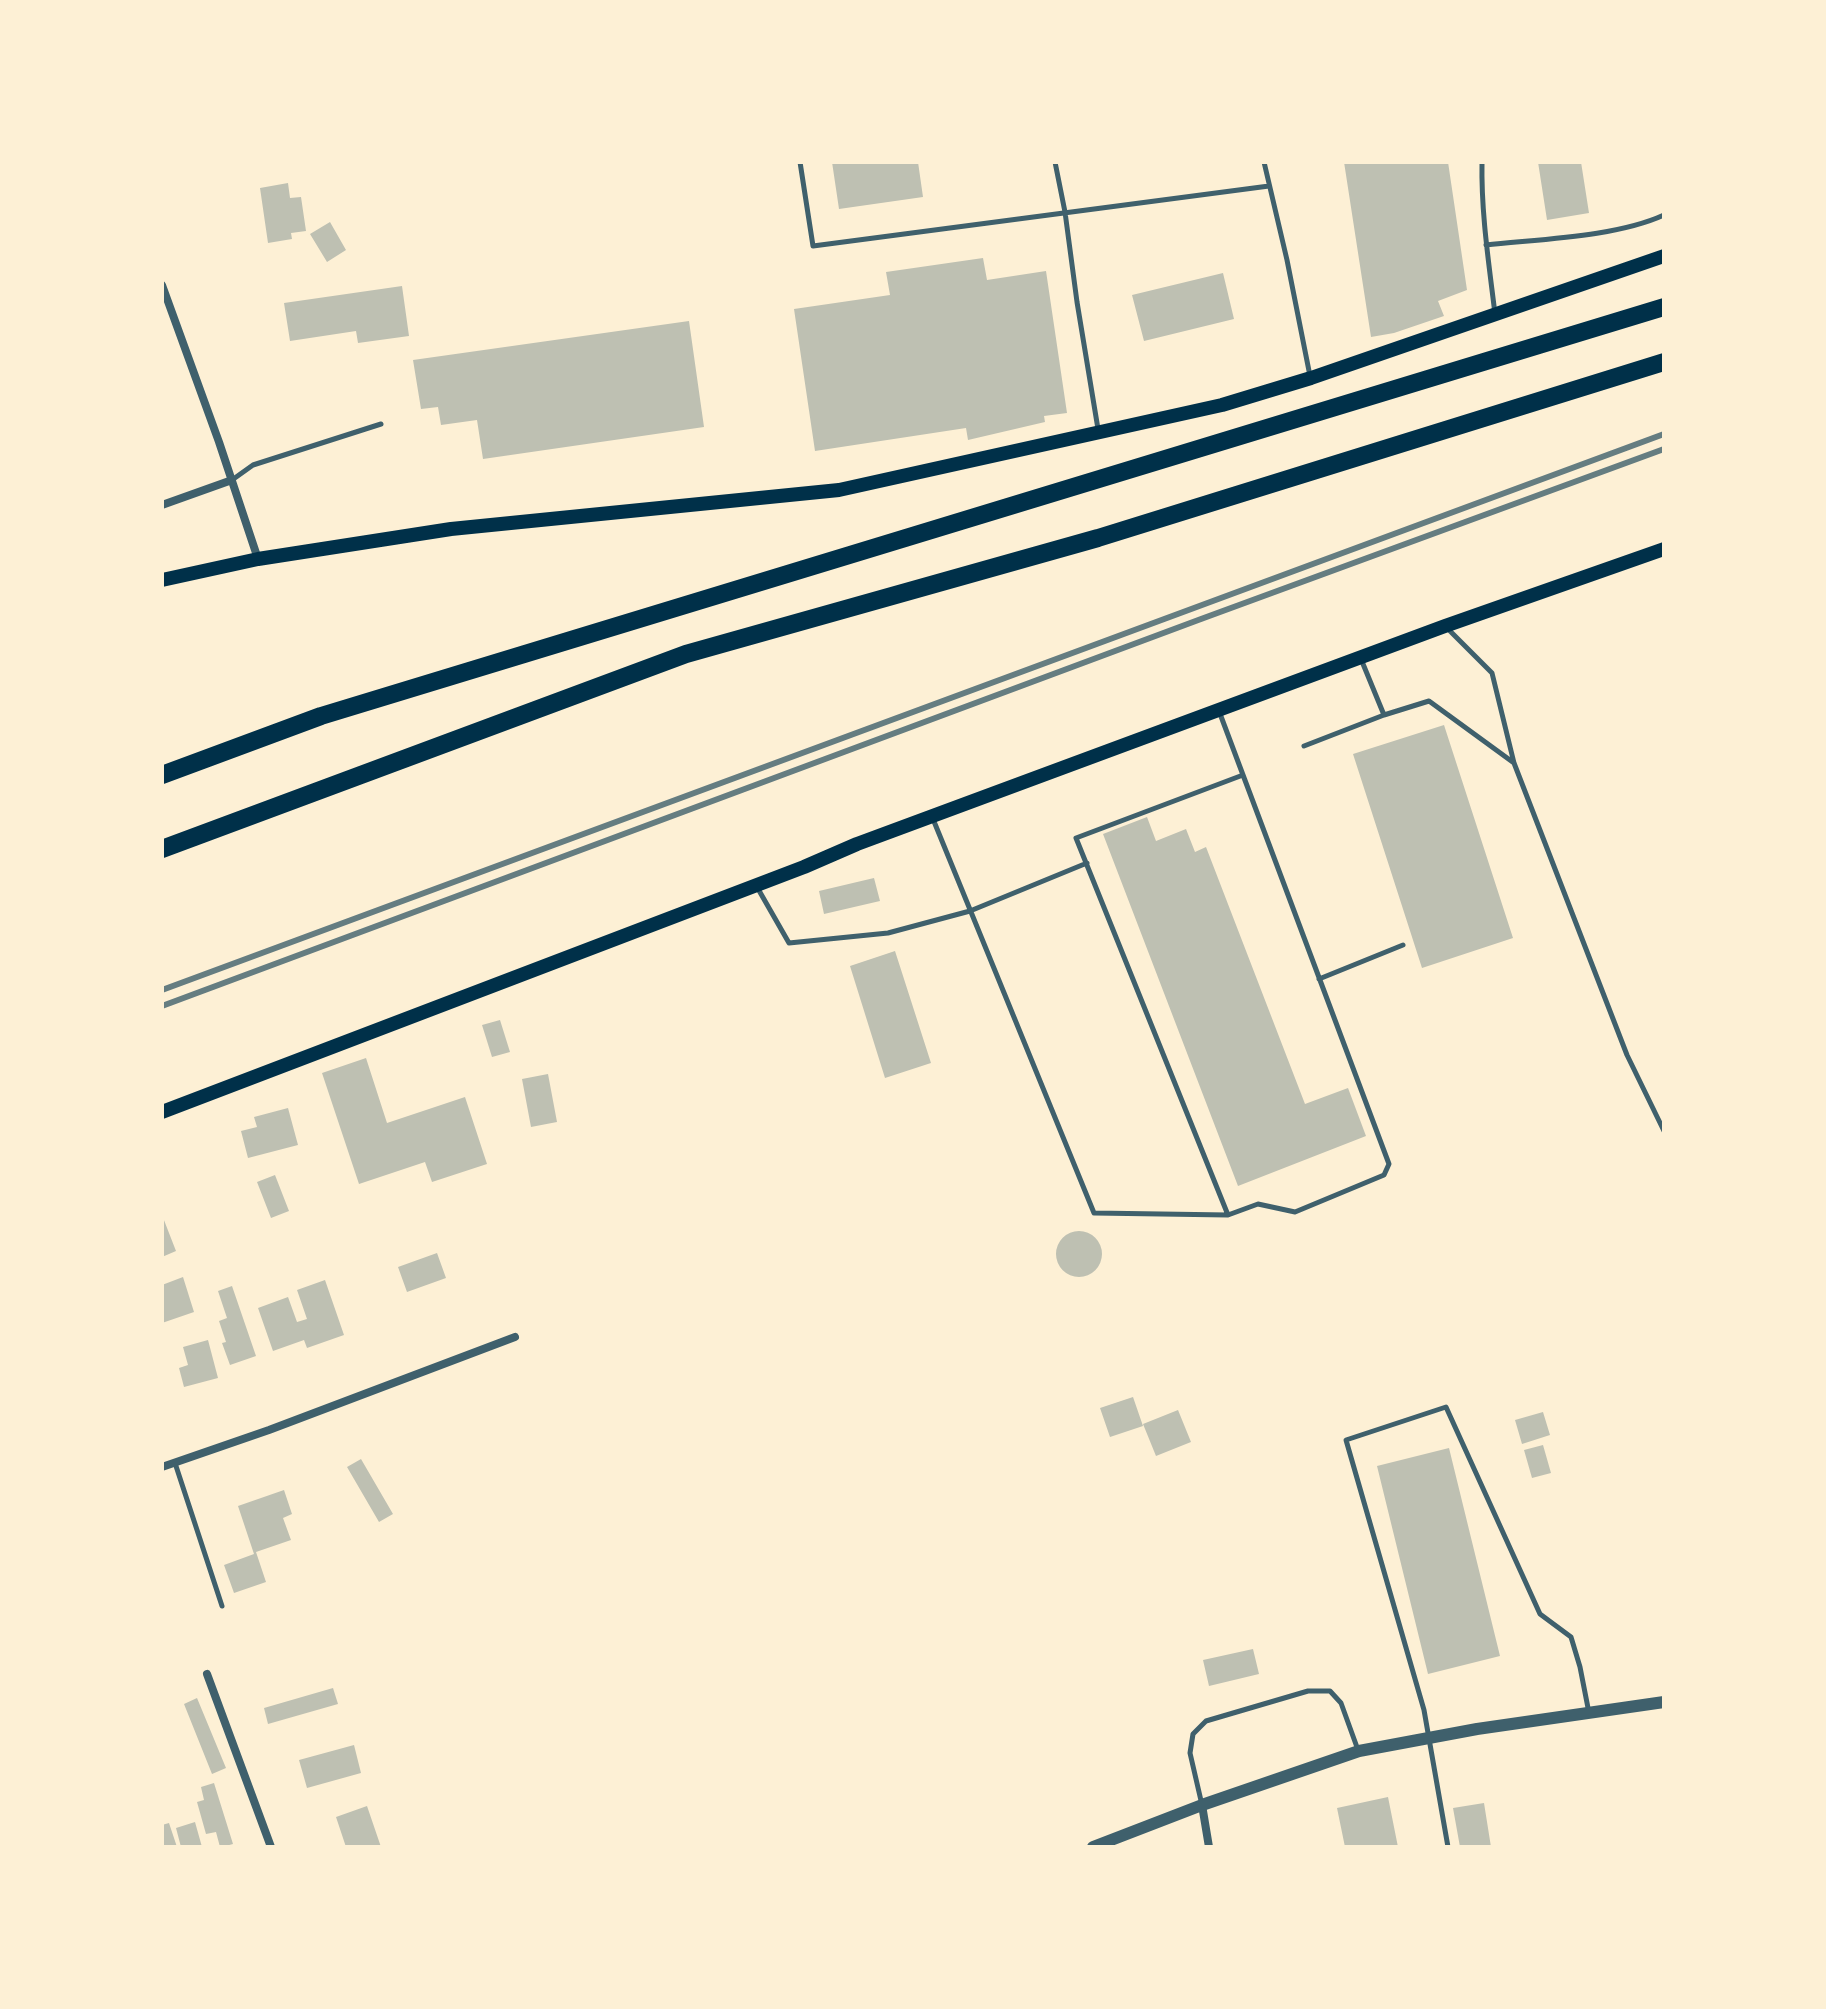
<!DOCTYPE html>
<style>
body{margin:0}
#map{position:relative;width:1826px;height:2009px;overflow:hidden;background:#fdf0d5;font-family:Ubuntu,sans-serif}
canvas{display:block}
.frame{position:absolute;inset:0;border:164px solid #fdf0d5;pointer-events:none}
</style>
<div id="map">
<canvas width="1826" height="2009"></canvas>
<div class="frame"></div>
</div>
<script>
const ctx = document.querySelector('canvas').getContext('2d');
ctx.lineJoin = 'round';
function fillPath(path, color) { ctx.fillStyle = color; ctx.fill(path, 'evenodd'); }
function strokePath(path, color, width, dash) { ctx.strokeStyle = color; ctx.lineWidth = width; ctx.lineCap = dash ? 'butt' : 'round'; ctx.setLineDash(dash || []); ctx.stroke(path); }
const building = new Path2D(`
 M832 162H918L923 197 839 209Z
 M1344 162H1448L1467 290 1438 301 1444 316 1394 333 1371 337Z
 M1538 162H1581L1589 213 1547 220Z
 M288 183 290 198 301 197 306 231 291 233 292 239 268 243 260 188Z
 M330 222 346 250 327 262 310 234Z
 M983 258 987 280 1046 271 1067 413 1044 416 1045 422 968 440 966 428 815 451 794 309 890 295 886 272Z
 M1223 273 1234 319 1144 341 1132 295Z
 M402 286 409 336 358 343 356 331 290 341 284 303Z
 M689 321 704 427 483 459 477 420 441 425 438 407 421 409 413 360Z
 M1444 725 1513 938 1422 968 1353 754Z
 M1147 817 1156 841 1186 829 1195 852 1206 847 1305 1104 1348 1088 1366 1136 1238 1186 1103 834Z
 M874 878 880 901 824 914 819 891Z
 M895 951 931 1063 885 1078 850 966Z
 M500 1020 510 1052 492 1057 482 1025Z
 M366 1058 387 1123 465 1097 487 1164 432 1182 425 1162 359 1184 322 1073Z
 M548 1074 557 1122 531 1127 522 1079Z
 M288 1108 298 1145 248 1158 241 1131 257 1127 254 1117Z
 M275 1175 289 1211 271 1218 257 1182Z
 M162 1215 176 1251 162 1257Z
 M1056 1254a23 23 0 1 1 46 0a23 23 0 1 1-46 0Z
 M437 1253 446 1278 407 1292 398 1267Z
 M183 1277 194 1312 162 1323V1285Z
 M325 1280 344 1335 307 1348 304 1340 273 1351 258 1308 288 1297 297 1322 307 1319 297 1290Z
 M232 1286 256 1356 230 1365 222 1343 226 1342 219 1321 227 1318 218 1291Z
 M208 1340 218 1378 184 1387 179 1368 188 1365 183 1347Z
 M1133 1397 1143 1426 1110 1437 1100 1408Z
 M1178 1410 1191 1442 1156 1456 1143 1424Z
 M1543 1412 1550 1435 1522 1444 1515 1420Z
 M1543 1445 1551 1473 1532 1478 1524 1450Z
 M1449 1448 1500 1656 1428 1674 1377 1466Z
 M361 1459 393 1514 379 1522 347 1467Z
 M284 1490 292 1514 283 1518 291 1540 256 1552 266 1582 234 1593 224 1565 254 1554 238 1506Z
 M1253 1649 1259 1674 1209 1686 1203 1660Z
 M333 1688 338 1704 268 1724 264 1708Z
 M197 1698 226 1768 212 1774 184 1704Z
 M354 1745 361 1773 307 1788 299 1760Z
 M214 1783 233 1844 222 1847H220L216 1832 206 1834 197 1802 204 1800 201 1787Z
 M1388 1797 1398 1847H1345L1337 1808Z
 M1484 1803 1491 1847H1460L1453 1808Z
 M367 1806 381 1847H346L336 1817Z
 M195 1822 202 1847H181L176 1828Z
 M169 1823 177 1847H164L162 1825Z`);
const service = new Path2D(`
 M800 162 813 246 1269 186
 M1055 162 1065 212 1077 302 1098 429
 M1264 162 1287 260 1310 376
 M1482 162C1481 213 1489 264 1495 314
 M1486 245C1540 239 1616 237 1664 215
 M232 480 253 465 381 424
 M1446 627 1492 673 1514 763 1627 1055 1664 1131
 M1361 659 1384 715 1429 701 1514 763
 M1219 711C1276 862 1332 1013 1389 1164L1384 1175 1295 1212 1258 1204 1228 1215 1076 838 1243 775
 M1304 746 1384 715
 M933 819 1094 1213 1228 1215
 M757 887 789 943 888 933 970 911 1087 863
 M1319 979 1403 945
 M175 1463 222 1606
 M1202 1805 1190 1753 1193 1734 1206 1721 1308 1691H1330L1341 1703 1358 1750
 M1448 1847 1424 1710 1346 1440 1446 1407 1540 1614 1571 1637 1580 1667 1589 1713`);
const minor = new Path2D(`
 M162 285 219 442 258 559
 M162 505 232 480
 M162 1467 269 1430 515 1337
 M207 1674 271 1847
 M1202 1805 1209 1847`);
const tertiary = new Path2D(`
 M1093 1847 1202 1805 1359 1751 1477 1729 1664 1702`);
const secondary = new Path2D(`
 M162 580 258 559 451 529 839 490 1222 405 1311 378 1664 256
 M162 1112 804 867 857 844 1445 626 1664 549`);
const motorway = new Path2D(`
 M162 775 321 716 1664 307
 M162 849 686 654 1098 538 1664 362`);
const rail = new Path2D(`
 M162 990 1664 434
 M162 1006 1201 619 1664 449`);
fillPath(building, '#bec0b2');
strokePath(service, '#3f606c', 5);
strokePath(minor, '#3f606c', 8);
strokePath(tertiary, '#3f606c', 12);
strokePath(secondary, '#003049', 14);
strokePath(motorway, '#003049', 18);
strokePath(rail, '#657d81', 6);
</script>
